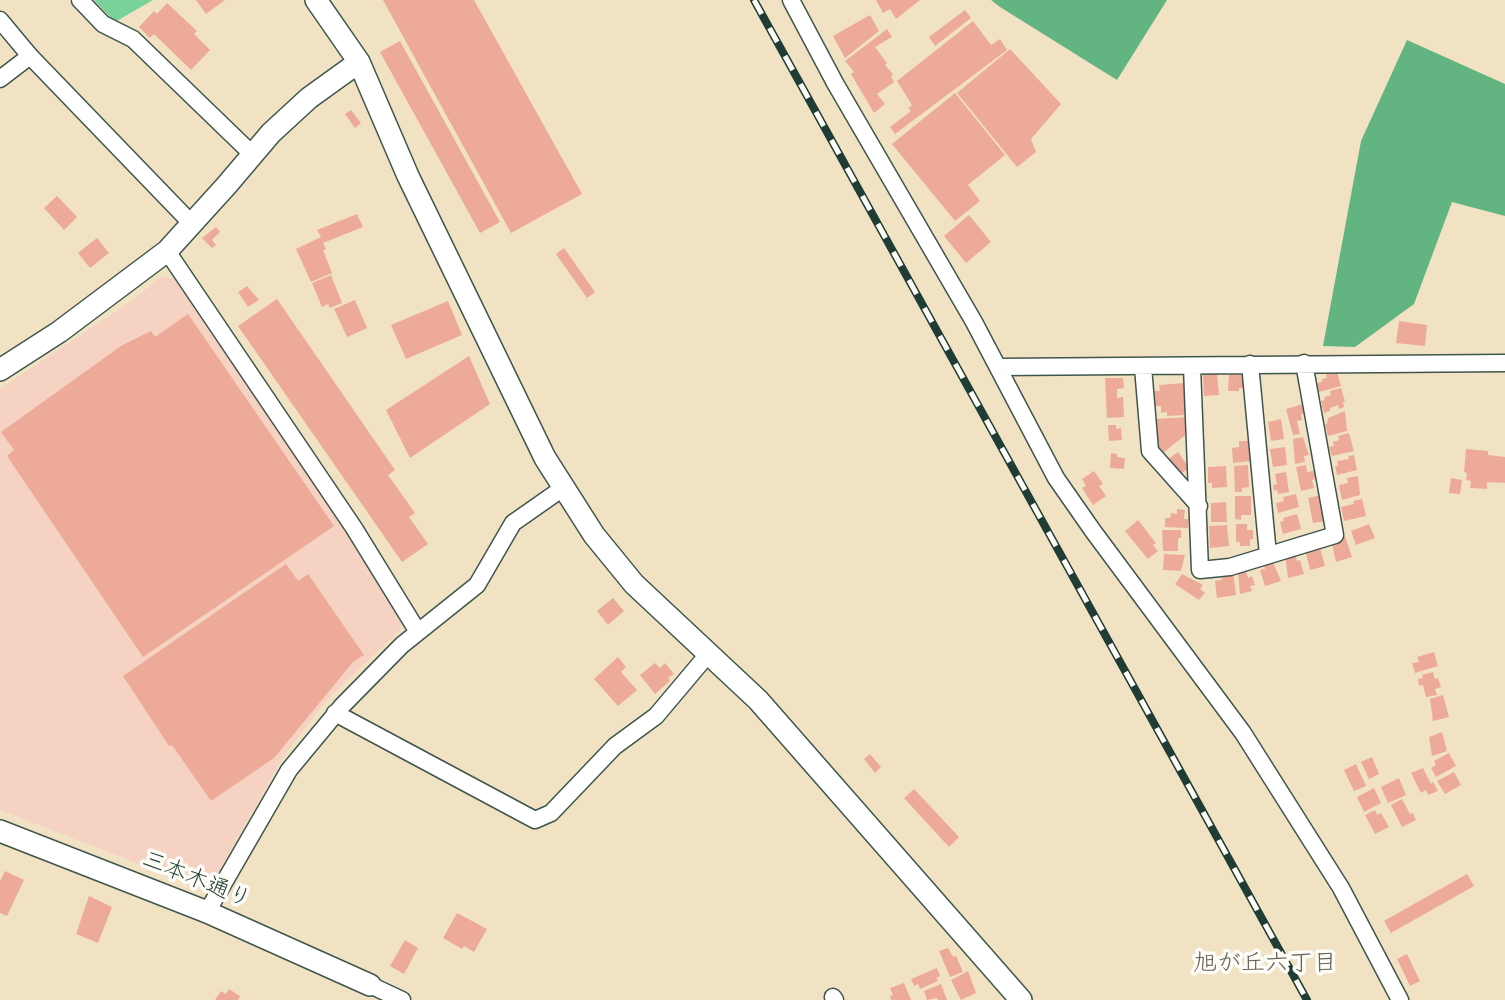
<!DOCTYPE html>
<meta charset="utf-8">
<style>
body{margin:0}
canvas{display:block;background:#f2e2c4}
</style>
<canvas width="1505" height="1000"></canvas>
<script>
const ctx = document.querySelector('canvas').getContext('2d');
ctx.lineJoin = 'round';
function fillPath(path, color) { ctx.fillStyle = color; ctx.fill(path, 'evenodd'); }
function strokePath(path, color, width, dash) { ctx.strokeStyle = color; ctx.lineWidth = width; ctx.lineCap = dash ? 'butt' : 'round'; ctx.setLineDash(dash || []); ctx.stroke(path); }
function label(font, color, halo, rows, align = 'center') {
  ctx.font = font + ' "Architects Daughter","Klee One",sans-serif'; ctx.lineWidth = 7; ctx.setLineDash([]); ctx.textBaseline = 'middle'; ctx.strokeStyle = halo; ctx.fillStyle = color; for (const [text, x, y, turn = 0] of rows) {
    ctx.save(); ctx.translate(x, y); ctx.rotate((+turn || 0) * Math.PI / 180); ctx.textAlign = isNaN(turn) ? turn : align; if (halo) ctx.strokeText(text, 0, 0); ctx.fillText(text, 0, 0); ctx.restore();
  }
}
const built = new Path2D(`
 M161 277 174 279 340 518 402 622 400 630 327 700 285 754 212 883 199 887 0 810V389L130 302Z`);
const green = new Path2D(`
 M94 0H153L115 22Z`);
const forest = new Path2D(`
 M991 0H1167L1117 80 1000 7Z
 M1407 40 1505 84V216L1452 202 1414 304 1355 347 1323 346 1361 141Z`);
const building = new Path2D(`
 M196 0H225L206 14Z
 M383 0H474L582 194 511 233Z
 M876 0H920L896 19 890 9 883 13Z
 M167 3 197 31 194 34 210 50 191 70 154 34 150 38 139 27 154 11 157 14Z
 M965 10 971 18 935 46 929 37Z
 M870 15 879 31 845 58 833 36Z
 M973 21 991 45 1000 39 1007 50 895 134 890 127 911 111 908 108 912 105 897 81Z
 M887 29 892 37 875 47 887 63 885 65 893 74 891 77 894 82 877 94 885 104 874 113 851 74 854 72 845 61Z
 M400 41 500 222 480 233 380 52Z
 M1010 49 1061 104 1031 139 1036 152 1017 167 957 93Z
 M955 93 1005 155 968 185 980 201 955 221 892 144Z
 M351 110 361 123 355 128 345 114Z
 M57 196 77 217 64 230 44 208Z
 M357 214 363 227 323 243 326 249 323 250 332 273 311 282 296 249 321 237 317 230Z
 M969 215 991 242 966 263 944 236Z
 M216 227 220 232 212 240 216 245 212 248 202 238Z
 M97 238 109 253 90 268 78 253Z
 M564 248 595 292 587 298 556 254Z
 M331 275 342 303 330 308 328 304 322 307 312 283Z
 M247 286 259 300 248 307 238 292Z
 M277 299 395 470 388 475 415 513 409 517 428 544 402 562 238 326Z
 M355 300 367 328 347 337 334 309Z
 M448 301 462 335 406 359 391 325Z
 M188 314 334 526 143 657 7 456 14 450 1 432 121 346 151 331 155 337Z
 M1399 321 1427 325 1425 346 1396 343Z
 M469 356 490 404 410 458 386 410Z
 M1337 372 1341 386 1319 392 1317 383 1322 382V379L1327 378 1326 374Z
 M1217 373 1219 395 1204 396 1203 374Z
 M1229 375H1242L1241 378H1246L1245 388H1239V391H1228Z
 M1105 378H1123L1124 388 1117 389V398L1123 397 1124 417 1107 418Z
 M1184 383 1185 415 1167 416V412L1161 413V406H1154L1153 391H1160L1159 385Z
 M1341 388 1345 401 1343 402 1344 407 1339 409 1338 405 1330 408V411L1324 413 1321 401 1325 400 1324 397 1331 395 1330 391Z
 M1303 404 1305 413 1301 414 1302 420 1297 421 1300 434 1293 435 1286 409Z
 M1345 411 1347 431 1328 436 1325 424H1327L1328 418Z
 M1187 417 1188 433 1164 452H1156L1155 419Z
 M1281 419 1284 439 1271 441 1268 422Z
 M1108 425H1116V429L1121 428 1122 440 1109 441Z
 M1349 433 1354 451 1332 456 1329 447 1334 446 1333 442 1339 440 1338 436Z
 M1303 437 1309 455 1304 456 1305 462 1295 464 1293 439Z
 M1239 441H1250L1251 461 1233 463 1232 448 1239 447Z
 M1285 447 1287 465 1273 467 1270 449Z
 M1466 449 1488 451V455L1505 457V483L1487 482V489L1470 488 1471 481 1466 480 1467 473 1464 472Z
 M1178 452 1189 468 1179 475 1167 460Z
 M1111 453 1117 454V457L1125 458 1124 469 1110 468Z
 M1354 455 1357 470 1337 475 1335 466H1338L1337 461 1349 459 1348 456Z
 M1248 465 1249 487 1242 488V492H1235L1234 466Z
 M1306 465 1307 472 1314 471 1316 479 1312 480 1314 488 1301 491 1296 467Z
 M1226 466 1227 487 1212 488V483H1208V467Z
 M1094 471 1103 484 1099 486 1106 496 1093 505 1082 488 1086 486 1082 479Z
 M1286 472 1289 492 1278 494 1277 490 1274 491 1273 485 1277 484 1275 474Z
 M1358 476 1360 495 1342 500 1339 485 1348 483 1347 478Z
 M1451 478 1462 480 1460 494 1449 493Z
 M1296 494 1299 507 1278 513 1276 503 1284 501 1283 497Z
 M1321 495 1326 521 1313 523 1308 498Z
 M1235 496H1251V515H1241V520L1235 519Z
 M1362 499 1366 516 1344 521 1341 507 1354 504 1353 501Z
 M1226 502 1227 522H1211V503Z
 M1177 509 1185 510 1184 519H1188V528L1165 527V518H1170L1171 513 1177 514Z
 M1297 514 1301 529 1283 534 1280 522 1284 521 1283 518Z
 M1138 520 1156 543 1153 545 1158 551 1148 559 1125 531Z
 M1236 524H1247V530H1253V539H1250V546H1240V542H1236Z
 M1369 524 1375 538 1356 545 1351 531Z
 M1227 525 1229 546 1210 548 1209 526Z
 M1162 530H1181V538H1178V551H1163Z
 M1345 536 1352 557 1336 562 1331 540Z
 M1319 544 1325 566 1310 570 1306 553 1311 552 1310 546Z
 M1295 553 1297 561 1300 560 1304 574 1288 578 1285 555Z
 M1164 554 1185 555 1181 571 1163 570Z
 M1273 562 1281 581 1265 586 1260 570 1265 569 1264 565Z
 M286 564 298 581 308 574 364 655 353 662 274 758 211 801 172 745 169 746 123 676Z
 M1233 571 1236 595 1217 598 1215 581 1222 580 1221 573Z
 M1246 571 1248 578 1252 576 1255 585 1250 586 1252 591 1240 594 1238 573Z
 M1182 574 1203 585 1200 589 1205 593 1199 600 1175 584Z
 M613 598 624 611 608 625 597 611Z
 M1434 652 1438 666 1415 673 1412 663 1419 662 1417 657Z
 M618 657 626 667 621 672 637 690 618 706 594 679Z
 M655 663 660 668 665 663 674 674 668 678 670 681 655 694 640 675Z
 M1433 672 1435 679 1438 678 1441 687 1435 689 1437 695 1426 697 1423 685 1419 686 1418 679 1423 678 1422 675Z
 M1443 695 1449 717 1433 721 1430 699Z
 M1442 732 1447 751 1432 756 1429 737Z
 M1449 753 1456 766 1436 777 1431 768 1436 765 1434 761Z
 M870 754 881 767 875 773 864 759Z
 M1372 757 1379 774 1369 779 1361 762Z
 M1356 764 1366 786 1354 791 1344 770Z
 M1423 768 1431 784 1433 782 1438 791 1428 795 1426 790 1421 793 1411 773Z
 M1454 772 1461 785 1445 794 1437 781Z
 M1399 778 1406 795 1388 803 1381 787Z
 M1374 788 1381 803 1364 812 1357 797Z
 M914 789 959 837 949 847 904 798Z
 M1402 799 1410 814 1413 813 1416 820 1402 827 1391 805Z
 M1375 810 1377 815 1381 813 1389 827 1375 834 1365 815Z
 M5 871 24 880 7 916 0 913V881Z
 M1467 874 1474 886 1391 933 1384 921Z
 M89 896 112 907 98 943 76 934Z
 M457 913 487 929 474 952 464 946 462 949 443 938Z
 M405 940 418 948 404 974 390 966Z
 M948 948 953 957 956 956 963 972 950 977 939 951Z
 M1407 954 1420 981 1410 986 1397 959Z
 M937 968 940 976 936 978 938 981 920 989 918 984 914 986 911 979Z
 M968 971 976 993 961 1000 951 980Z
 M904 983 911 1000H891L890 996 893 995 890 988Z
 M941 984 947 1000H938L937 998 927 1000 924 991Z
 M229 989 240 996 238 1000H215L221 991 226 994Z`);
const minor = new Path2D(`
 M80 0 103 24 133 39 252 154
 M791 0 835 83 974 322 1056 478 1093 531 1243 733 1341 888 1400 1000
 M0 20 30 56 192 224
 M0 79 30 56
 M167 251 354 528 418 632
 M1250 364 1268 555
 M999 367C1168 367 1336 363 1505 363
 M1143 367 1150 451 1199 506
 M1192 367 1200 570 1230 567 1335 535 1304 363
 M335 713 535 820 551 813 615 746 656 716 709 653
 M207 912 289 770 342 706 402 645 477 585 513 523 563 488
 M370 985 402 1000
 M833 997 835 1000`);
const tertiary = new Path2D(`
 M316 0 359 62 408 176 545 458 594 535 634 584 758 700 1021 1000
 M0 370 59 332 167 251 226 186 271 133 309 98 359 62
 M0 831 207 912 370 985`);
const rail = new Path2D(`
 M754 0 1307 1000`);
const streetNames = [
 ["三本木通り",196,881,22]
];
const neighbourhoodNames = [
 ["旭が丘六丁目",1265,965]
];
fillPath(built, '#f6d2c3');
fillPath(green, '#78d299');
fillPath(forest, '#62b481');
fillPath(building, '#edaa98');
strokePath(minor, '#3f564a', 19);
strokePath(tertiary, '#3f564a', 24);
strokePath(minor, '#fff', 16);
strokePath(tertiary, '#fff', 21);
strokePath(rail, '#1f3d34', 8);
strokePath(rail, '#fdfcf7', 5, [16]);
label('23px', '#1f3d34', '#fdfcf7', streetNames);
label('24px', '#676357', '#fdfcf7', neighbourhoodNames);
</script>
